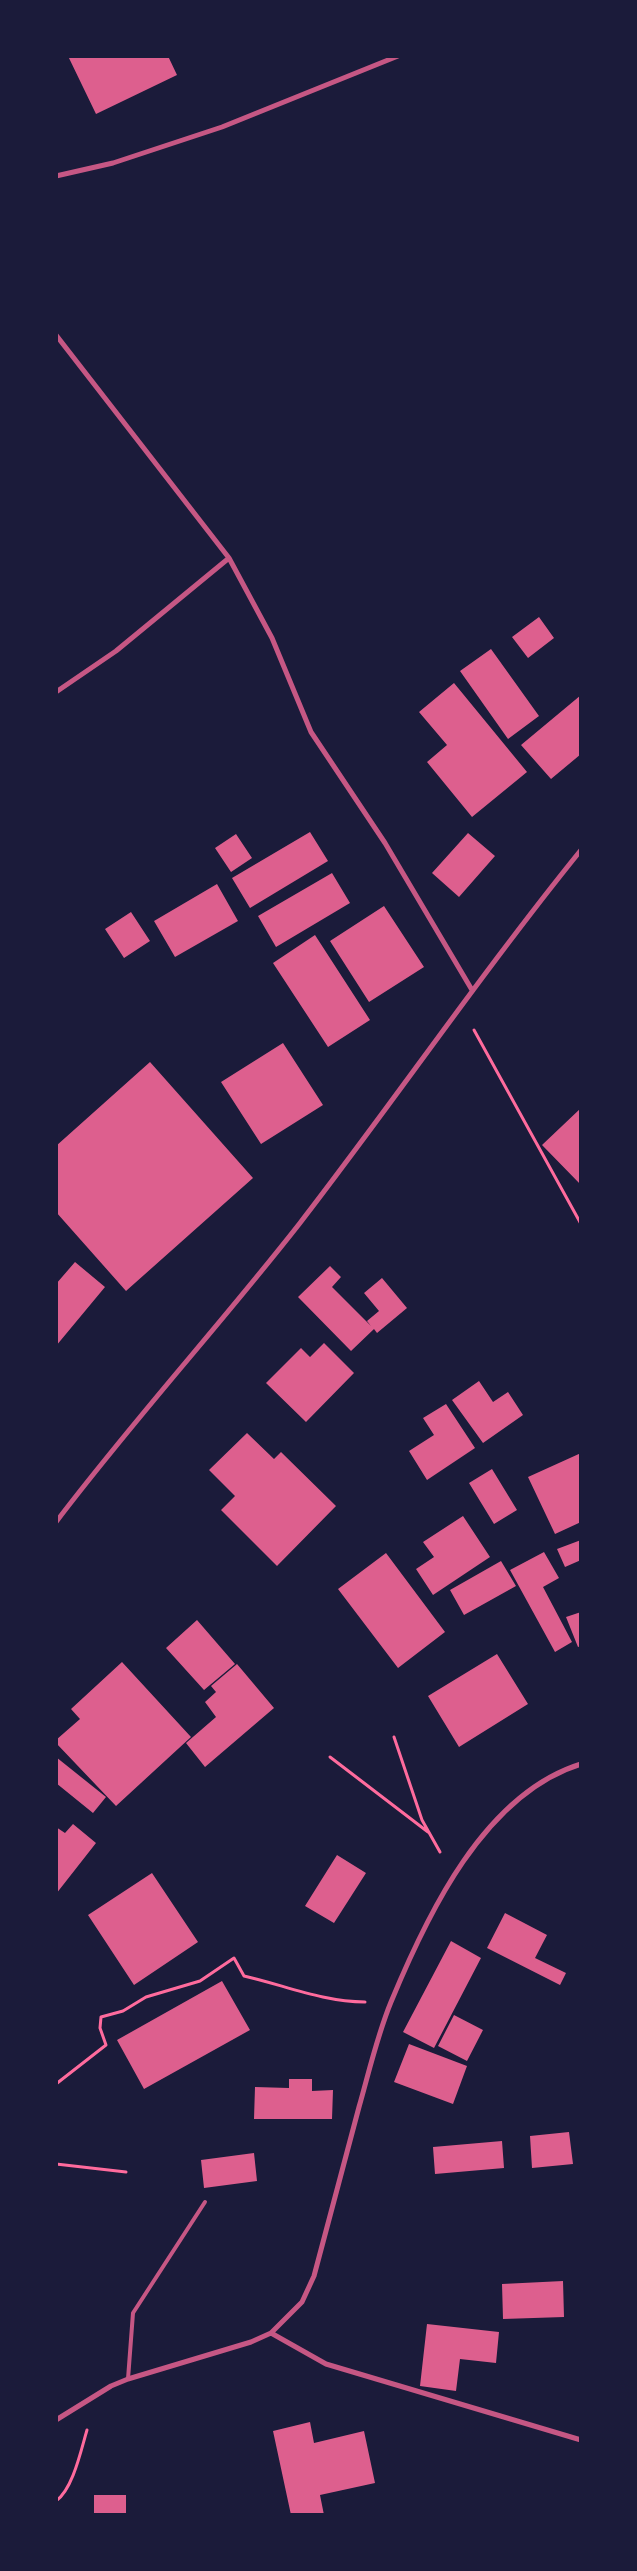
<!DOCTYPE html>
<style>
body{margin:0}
#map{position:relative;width:637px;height:2571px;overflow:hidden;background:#1b1b3a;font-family:Rubik,sans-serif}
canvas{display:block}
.frame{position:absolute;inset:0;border:58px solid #1b1b3a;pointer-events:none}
</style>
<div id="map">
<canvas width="637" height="2571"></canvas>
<div class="frame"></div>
</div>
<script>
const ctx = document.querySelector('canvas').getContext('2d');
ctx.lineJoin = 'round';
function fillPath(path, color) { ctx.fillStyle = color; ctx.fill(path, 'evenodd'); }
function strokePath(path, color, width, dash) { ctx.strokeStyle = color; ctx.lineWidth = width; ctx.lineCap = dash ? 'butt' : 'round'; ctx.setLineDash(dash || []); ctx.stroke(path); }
const building = new Path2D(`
 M68 56H168L177 75 96 114Z
 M539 617 554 638 528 658 512 637Z
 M491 649 539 716 508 739 460 671Z
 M454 683 527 772 472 817 427 762 447 745 419 712Z
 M581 695V754L551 779 521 745Z
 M310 832 328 861 250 908 232 878Z
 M468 833 495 856 459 897 432 873Z
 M236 834 252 858 231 872 215 848Z
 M332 873 350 903 276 947 258 916Z
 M217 884 238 921 175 957 154 921Z
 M384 906 424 967 369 1002 330 941Z
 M131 912 150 941 124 958 105 929Z
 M315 935 370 1020 328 1047 273 963Z
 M283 1043 323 1105 261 1144 221 1082Z
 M150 1062 253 1178 126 1291 56 1212V1146Z
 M581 1108V1185L542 1145Z
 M75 1262 105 1287 56 1346V1284Z
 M330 1266 341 1277 332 1287 371 1326 367 1321 379 1311 364 1293 382 1278 407 1308 377 1333 374 1329 351 1351 298 1297Z
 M324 1343 354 1373 306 1422 266 1383 301 1348 310 1357Z
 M479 1381 493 1402 508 1392 523 1415 483 1443 452 1400Z
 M446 1404 475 1448 427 1480 409 1451 434 1435 423 1418Z
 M247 1433 274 1459 281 1452 336 1506 277 1566 221 1510 235 1496 209 1470Z
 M581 1453V1522L555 1534 528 1477Z
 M492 1469 517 1510 494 1524 469 1483Z
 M463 1516 490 1557 433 1595 416 1569 434 1557 423 1542Z
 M581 1540V1560L565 1567 557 1549Z
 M544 1552 559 1578 543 1587 572 1642 555 1652 510 1570Z
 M386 1553 445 1632 398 1668 338 1589Z
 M501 1561 516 1586 464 1615 450 1590Z
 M581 1612V1646L578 1647 566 1617Z
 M197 1620 235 1664 204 1690 166 1648Z
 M497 1654 528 1704 459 1747 428 1696Z
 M122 1662 191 1737 116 1806 56 1743V1740L80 1719 71 1709Z
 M237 1664 274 1708 205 1767 186 1743 216 1717 205 1702 216 1692 211 1686Z
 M56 1757 106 1797 93 1813 56 1783Z
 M73 1824 96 1843 56 1894V1827L65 1833Z
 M337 1855 366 1873 334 1923 305 1906Z
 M152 1873 198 1942 134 1985 88 1915Z
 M505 1913 547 1935 535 1958 566 1973 560 1985 487 1948Z
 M451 1941 481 1958 434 2048 403 2032Z
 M222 1981 250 2030 144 2089 117 2040Z
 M454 2015 483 2030 467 2061 438 2046Z
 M409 2044 467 2066 453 2104 394 2082Z
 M289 2079H312V2091L333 2090 332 2119H254L255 2087 289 2088Z
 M569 2132 573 2164 532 2168 530 2136Z
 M502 2141 504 2168 435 2174 433 2147Z
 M254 2153 257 2181 204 2188 201 2160Z
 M563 2281 564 2317 503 2319 502 2284Z
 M427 2324 499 2332 496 2363 460 2359 456 2391 420 2386Z
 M310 2422 314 2443 364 2431 375 2483 320 2495 324 2515H291L273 2431Z
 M94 2495H126V2515H94Z`);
const path = new Path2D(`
 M474 1030 581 1224
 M394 1737 422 1820 440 1852
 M330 1757 428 1832
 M56 2084 106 2045 100 2028 101 2017 123 2011 146 1997 200 1981 234 1958 244 1976C284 1985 323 2002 365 2002
 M56 2164 126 2172
 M56 2501C73 2489 81 2450 87 2430`);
const service = new Path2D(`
 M128 2379 133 2313 205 2202`);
const minor = new Path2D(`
 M56 176 113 163 222 127 398 56
 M56 335 229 558 272 638 311 732 385 843 472 990
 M56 692 116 651 229 558
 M56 1522C134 1419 221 1324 300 1223 395 1100 483 971 581 850
 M271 2333 326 2364 581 2440
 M56 2420 111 2386 128 2379 251 2342 271 2333 302 2302 314 2276C329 2220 344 2163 359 2107 369 2072 377 2036 391 2002 427 1915 484 1794 581 1764`);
fillPath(building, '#dd5f8e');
strokePath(path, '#ff6b9d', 3);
strokePath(service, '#c65784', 4);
strokePath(minor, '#c65784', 5);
</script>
